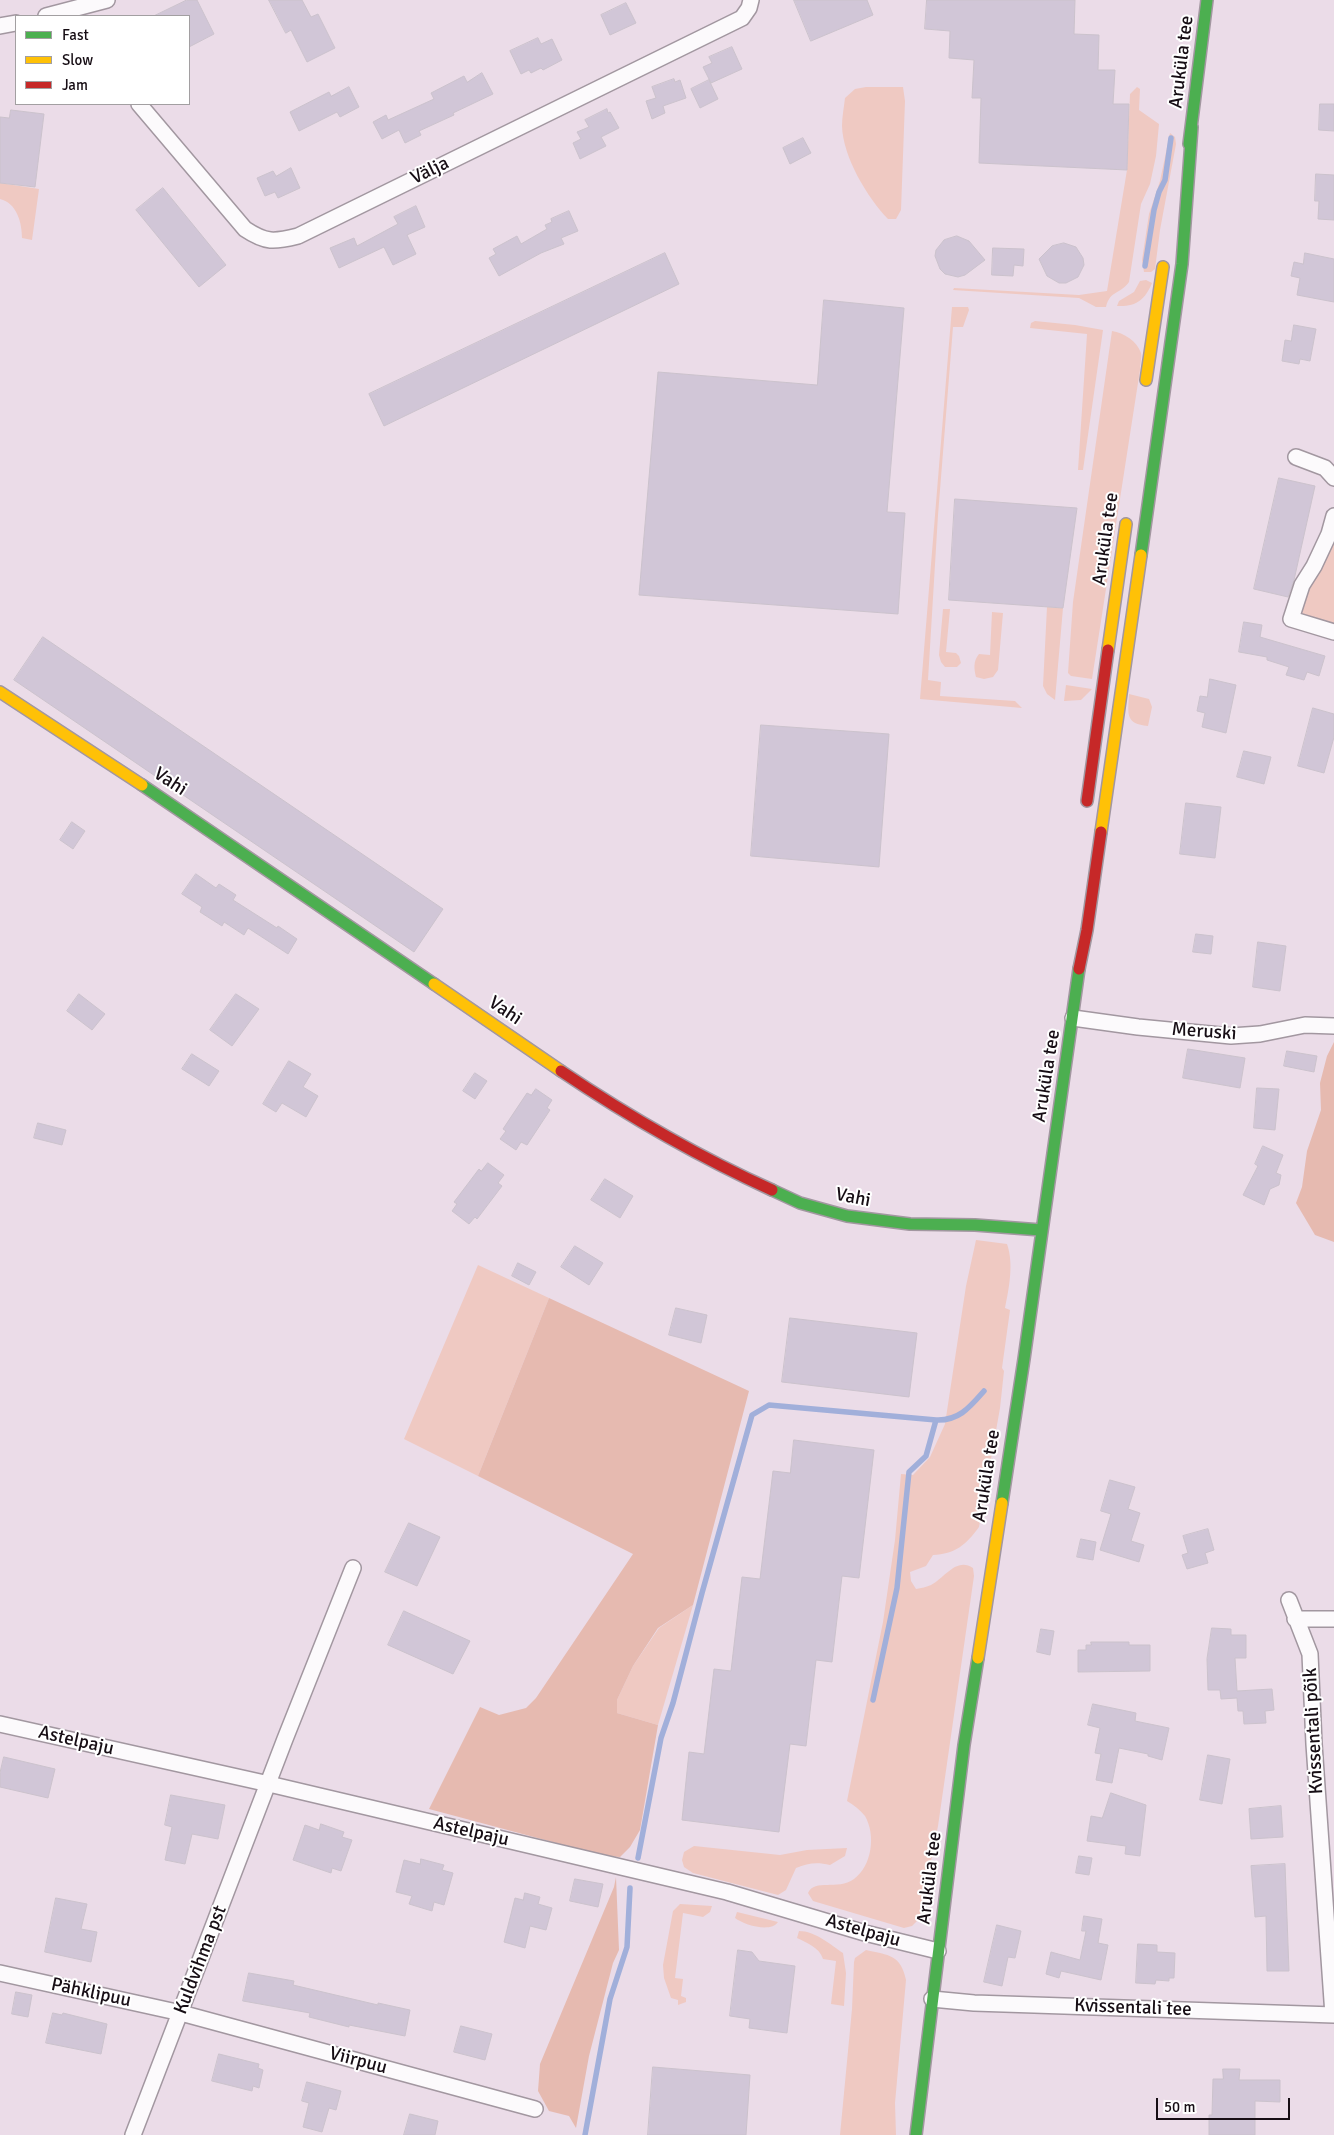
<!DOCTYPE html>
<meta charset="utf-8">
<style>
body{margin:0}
#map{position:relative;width:1334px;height:2135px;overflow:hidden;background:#ebdce8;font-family:Signika,sans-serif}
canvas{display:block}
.legend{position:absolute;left:15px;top:15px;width:175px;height:90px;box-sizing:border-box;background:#fff;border:1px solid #a29fa1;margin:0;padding:6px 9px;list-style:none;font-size:15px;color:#170e15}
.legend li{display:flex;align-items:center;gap:10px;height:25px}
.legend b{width:25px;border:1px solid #a29fa1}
.scale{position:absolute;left:1156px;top:2098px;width:134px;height:22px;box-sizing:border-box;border:2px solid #170e15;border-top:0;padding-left:6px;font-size:15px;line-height:18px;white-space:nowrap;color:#170e15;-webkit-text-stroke:4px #fff;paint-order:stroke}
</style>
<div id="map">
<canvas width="1334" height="2135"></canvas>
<ul class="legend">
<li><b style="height:6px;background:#4caf50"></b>Fast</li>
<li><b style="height:6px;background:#ffc107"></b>Slow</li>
<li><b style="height:6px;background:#c62828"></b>Jam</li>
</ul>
<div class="scale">50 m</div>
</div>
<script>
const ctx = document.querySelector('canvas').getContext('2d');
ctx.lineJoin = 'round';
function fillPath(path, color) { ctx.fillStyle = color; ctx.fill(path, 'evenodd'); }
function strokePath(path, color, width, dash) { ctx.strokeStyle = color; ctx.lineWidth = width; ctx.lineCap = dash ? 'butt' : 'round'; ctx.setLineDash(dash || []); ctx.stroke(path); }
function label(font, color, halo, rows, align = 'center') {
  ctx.font = font + ' Signika,sans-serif'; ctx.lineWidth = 4; ctx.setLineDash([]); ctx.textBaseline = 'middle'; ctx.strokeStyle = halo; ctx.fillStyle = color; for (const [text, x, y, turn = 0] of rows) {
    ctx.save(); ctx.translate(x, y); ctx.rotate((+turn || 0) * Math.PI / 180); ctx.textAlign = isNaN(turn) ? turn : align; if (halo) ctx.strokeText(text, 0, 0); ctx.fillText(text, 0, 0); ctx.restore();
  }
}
const green = new Path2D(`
 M866 87H903L905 101 901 210 896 219H888C867 197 843 157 842 126 842 117 844 107 845 98L855 89Z
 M1137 87 1140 89 1139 110 1159 124 1156 156 1150 184 1141 204 1129 282C1121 294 1110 290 1106 307H1096L1079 298 953 290 954 288 1079 295 1107 291 1127 170 1130 94Z
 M1170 133 1175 137 1176 144 1160 230 1155 269 1151 272H1144L1142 260 1149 214 1160 181Z
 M0 183 39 189 32 240 22 238C22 223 17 203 0 199Z
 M1146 280 1152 283C1145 300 1136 307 1117 306L1119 301 1134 292 1140 281Z
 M952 307H968L969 310 963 327H953L938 515 928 680 941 682 940 696 1015 701 1022 708 920 699Z
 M1035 321 1075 325 1103 330 1083 470H1078L1087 334 1030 328 1031 323Z
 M1112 331C1124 333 1137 341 1141 353 1142 357 1140 365 1140 370L1092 679 1071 676 1068 673 1073 602Z
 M1334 540V624L1302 614 1308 581Z
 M1047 607 1063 608 1055 700 1047 694 1043 686Z
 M943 609H950L946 652 956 653 959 656 961 663 957 667H945L941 662 939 655Z
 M992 612 1003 613 998 670 993 677 984 679 976 677C974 669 973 661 979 654L990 655Z
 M1066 685 1092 689 1081 700 1064 701Z
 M1129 694 1149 699 1152 707 1148 726C1125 724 1128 714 1129 694Z
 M976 1240 1007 1244C1014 1264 1009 1288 1005 1308L1010 1310 1002 1368 1004 1371 1000 1408 979 1527C966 1545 955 1554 933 1555L926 1566 910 1572 911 1581 916 1589C921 1588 927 1587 931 1585 945 1578 956 1557 973 1568L974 1576 938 1826 922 1906 919 1919 912 1926 904 1928 813 1901 808 1893C815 1878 837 1891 854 1879 872 1866 876 1835 865 1816 860 1810 854 1805 847 1801L883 1622 895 1540 901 1474 913 1475 930 1457 945 1424 966 1286Z
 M478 1265 549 1298 478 1476 404 1439Z
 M693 1605 658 1725 617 1713V1700L633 1666 659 1628Z
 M694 1846 780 1855 807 1850 847 1848 845 1856 830 1865C817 1862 808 1863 796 1868L786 1890 778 1895 693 1873 684 1867 682 1860 684 1852Z
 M680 1904 712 1906 710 1912 703 1917 683 1913 675 1978 683 1979 681 1996 686 1998V2002L678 2005V2000L671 1998 664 1978 663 1965 673 1911Z
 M737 1912 778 1922C771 1933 744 1925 735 1918Z
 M799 1931C815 1931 831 1945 843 1953L846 1973 844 2006 831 2004 836 1961 823 1959C819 1947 807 1943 797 1938Z
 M866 1950C889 1955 901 1955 906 1980L895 2103 896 2135H840L852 2009 854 1962 855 1958Z`);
const forest = new Path2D(`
 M1334 1042V1242L1315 1235 1296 1203 1302 1187 1307 1151 1321 1110 1320 1083 1327 1056Z
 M549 1298 749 1391 693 1605 658 1628 633 1666 617 1700V1713L658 1725 640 1830 630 1847 620 1857 605 1856 429 1809 480 1707 499 1715 526 1708 536 1698 633 1554 478 1476Z
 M616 1877 619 1950 613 1963 589 2056 576 2128 569 2116 549 2111 538 2091 540 2064 614 1887Z`);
const stream = new Path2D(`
 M1145 266 1154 210 1159 192 1165 180 1171 138
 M873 1700 897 1588 909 1472 926 1456 936 1420
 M638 1858 661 1738 673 1703 702 1593 752 1415 769 1405 936 1420C959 1421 970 1407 984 1391
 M585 2135 610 1999 627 1947 630 1888`);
const building = new Path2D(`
 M187 0H197L214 34 189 47V16H154Z
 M269 0H302L311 17 318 14 335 48 307 62 291 30 286 33Z
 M794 0H867L873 15 811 41Z
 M927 0H1075L1074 34 1099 35 1098 70H1115L1113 104H1129L1127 170 979 163 981 98H972L974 60 949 58 950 31 925 29Z
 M626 3 636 23 610 35 601 15Z
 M538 38 541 44 552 39 562 60 543 70 541 68 531 73 529 70 521 74 510 51Z
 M732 47 742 69 711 83 703 67 712 63 709 57Z
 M482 73 493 94 453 113 454 115 419 131 421 135 405 143 399 130 382 139 373 122 386 115 388 120 434 99 431 93 464 76 467 82Z
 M674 79 675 82 680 80 686 98 663 106 665 113 652 119 646 101 656 98 652 87Z
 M709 80 718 99 700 108 691 89Z
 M349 87 359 107 340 117 337 112 299 131 290 112 329 92 331 96Z
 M1320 104H1334V131L1319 130Z
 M607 109 608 113 610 112 619 128 601 137 606 146 580 159 573 143 581 139 577 132 589 127 585 120Z
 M11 110 44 114 35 187 0 183V117L9 118Z
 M803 138 811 153 790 164 783 148Z
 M291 168 300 188 278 198 275 192 265 196 257 178 273 171 276 176Z
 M1316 174 1334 175V220L1318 219 1319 201H1315Z
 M163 188 226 265 199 287 136 210Z
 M416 206 425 227 407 235 416 254 393 265 384 247 339 268 330 248 354 238 357 246 398 224 394 217Z
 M569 211 578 231 561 238 564 244 541 253 499 276 489 258 496 254 493 249 517 236 521 244 547 229 545 225 552 222 551 219Z
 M957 236 969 241 985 260 965 275 958 277 945 274 940 269 935 256 936 250 944 240Z
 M1064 243 1076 247 1083 258 1084 265 1078 277 1066 283H1059L1047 276 1039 259 1052 246Z
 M993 248 1024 249 1023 266 1014 265 1013 276 992 275Z
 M665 253 679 284 384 426 369 394Z
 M1305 253 1334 259V302L1297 295 1300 278 1291 276 1294 262 1303 264Z
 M824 300 904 308 887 512 905 513 898 614 639 595 658 372 817 385Z
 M1294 325 1316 329 1310 361 1300 359 1299 364 1282 361 1285 340 1291 341Z
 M1279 478 1315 486 1294 580 1288 597 1254 589Z
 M955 499 1077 508 1063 608 949 600Z
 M1244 622 1262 625 1260 637 1325 656 1319 676 1307 672 1304 680 1286 675 1289 667 1267 660V657L1239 652Z
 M43 637 443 909 414 952 14 680Z
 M1210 679 1236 685 1226 733 1202 727 1205 713 1197 711 1200 696 1207 697Z
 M1313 708 1334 714V737L1324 773 1298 766Z
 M761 725 889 734 879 867 751 856Z
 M1244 751 1271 757 1264 784 1237 777Z
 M1186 803 1221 807 1215 858 1180 854Z
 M72 822 85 831 73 849 60 840Z
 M196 874 216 888 219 884 236 895 233 900 277 928 278 926 297 939 288 954 248 928 244 935 224 922 222 926 200 912 202 907 182 894Z
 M1196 934 1213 936 1211 954 1193 952Z
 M1258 942 1286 946 1280 991 1253 987Z
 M79 994 105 1014 92 1030 67 1011Z
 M236 994 259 1009 232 1046 210 1030Z
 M1188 1049 1245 1058 1240 1088 1183 1078Z
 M1287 1051 1317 1056 1314 1072 1284 1066Z
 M192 1054 219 1071 209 1086 182 1069Z
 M289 1061 311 1074 303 1087 318 1096 306 1117 282 1103 276 1112 263 1104Z
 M475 1073 487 1081 475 1099 463 1091Z
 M1257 1088 1279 1089 1275 1130 1254 1128Z
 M536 1089 552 1100 547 1108 550 1110 527 1145 521 1142 516 1150 500 1139 506 1131 503 1129 527 1093 531 1095Z
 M38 1123 66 1130 62 1145 34 1138Z
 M1263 1146 1283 1155 1276 1173 1281 1175 1279 1185 1270 1189 1264 1205 1243 1195 1258 1166 1255 1164Z
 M488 1163 504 1175 498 1183 502 1186 477 1219 475 1217 469 1224 452 1211 457 1204 454 1202 479 1169 481 1171Z
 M605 1179 633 1196 620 1218 591 1200Z
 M575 1246 603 1263 589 1285 561 1267Z
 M518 1263 536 1272 529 1285 512 1276Z
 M676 1308 707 1315 701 1343 669 1335Z
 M790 1318 917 1333 909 1397 782 1382Z
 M794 1440 874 1450 859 1578 842 1576 832 1662 816 1660 806 1746 790 1744 779 1832 682 1820 689 1752 704 1754 714 1669 731 1671 742 1577 760 1579 773 1471 790 1473Z
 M1110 1480 1135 1487 1128 1509 1140 1513 1131 1541 1144 1545 1139 1562 1100 1550 1111 1514 1101 1511Z
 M409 1523 440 1537 417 1586 385 1572Z
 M1208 1529 1214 1550 1205 1553 1208 1563 1187 1569 1182 1555 1188 1553 1183 1536Z
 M1081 1539 1096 1542 1093 1560 1077 1557Z
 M404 1611 470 1641 453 1674 388 1645Z
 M1212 1628 1231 1629V1635H1246V1658H1235L1237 1691 1272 1689 1274 1710 1265 1711 1266 1723 1244 1724 1243 1711H1238L1237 1698 1221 1699 1220 1690H1208L1207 1659Z
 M1041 1629 1054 1631 1050 1655 1037 1652Z
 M1091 1642H1129V1645H1150V1671L1078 1672V1650H1086V1645H1091Z
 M1093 1704 1136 1713 1135 1721 1169 1728 1162 1760 1148 1756V1754L1119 1748 1112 1783 1096 1780 1101 1754 1095 1753 1100 1728 1088 1725Z
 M1208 1755 1230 1759 1222 1804 1200 1800Z
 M4 1757 55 1769 48 1798 0 1787V1773Z
 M1111 1793 1146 1805 1140 1856 1125 1854 1126 1846 1087 1841 1091 1816 1102 1818Z
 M171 1795 225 1805 218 1839 192 1834 185 1864 165 1860 172 1827 165 1825Z
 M1281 1806 1283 1837 1251 1839 1249 1809Z
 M321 1824 344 1832 342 1837 352 1840 341 1871 332 1868 331 1873 293 1860 305 1825 319 1830Z
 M1079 1856 1092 1858 1089 1875 1076 1873Z
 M421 1859 444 1865 442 1870 453 1873 444 1905 434 1902 432 1911 409 1904 412 1896 396 1892 404 1860 420 1864Z
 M1285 1864 1289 1971H1267L1266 1916 1255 1917 1251 1866Z
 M575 1879 603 1884 598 1907 570 1901Z
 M525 1893 540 1897 538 1904 552 1908 546 1930 530 1926 525 1948 504 1942 515 1898 523 1900Z
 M56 1898 87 1904 81 1929 97 1932 91 1962 45 1952Z
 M1084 1916 1102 1919 1098 1943 1108 1945 1101 1980 1061 1971 1059 1978 1046 1974 1051 1952 1080 1960 1086 1931H1082Z
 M997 1925 1021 1931 1015 1958 1008 1957 1002 1986 984 1982Z
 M1138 1944 1157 1945V1952L1175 1953 1174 1978H1169V1981L1156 1980 1155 1984 1136 1983Z
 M738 1950 752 1952 759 1961 795 1966 787 2033 749 2028 750 2019 730 2016Z
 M249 1973 294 1981 293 1985 378 2005V2003L410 2010 405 2036 349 2025V2027L309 2017 310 2013 243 2001Z
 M16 1992 32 1995 28 2017 12 2014Z
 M53 2013 62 2015 63 2013 107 2024 101 2054 46 2043Z
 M461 2026 492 2034 485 2060 454 2052Z
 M219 2054 259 2064 258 2068 263 2070 259 2088 253 2086 252 2091 212 2081Z
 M653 2067 750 2075 746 2135H648Z
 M1223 2069H1240L1239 2080H1280V2102L1255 2101V2135H1209V2115H1212L1213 2079H1223Z
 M307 2082 341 2091 336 2110 329 2108 322 2132 303 2127 309 2103 302 2101Z
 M410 2114 438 2121 435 2135H404Z`);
const street = new Path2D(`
 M46 16 107 0
 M0 26 16 23
 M139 104 245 229C266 243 274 242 298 236L742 18 749 8 751 0
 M1296 457 1325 468 1334 478
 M1334 516 1329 534 1314 566 1302 585 1291 619 1334 632
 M1073 1018 1138 1027 1231 1036 1260 1034 1305 1025 1334 1026
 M1289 1600 1310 1654 1314 1744 1333 2015
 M1295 1619H1334
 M0 1724 269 1784 727 1892 865 1933 938 1951
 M0 1973 181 2013 535 2109
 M932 1999 974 2003 1334 2015
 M133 2135 285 1739 353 1568`);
const fast = new Path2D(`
 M1189 144 1207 0
 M1141 555 1182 264 1192 127
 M142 785 434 984
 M772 1190 800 1203 847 1216 910 1224 975 1225 1041 1230
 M1002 1503 1024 1359 1079 969
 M916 2135 964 1745 978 1658`);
const slow = new Path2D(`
 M1146 380 1163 267
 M1108 650 1126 524
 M0 692 142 785
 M1101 832 1141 555
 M434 984 561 1071
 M978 1658 1002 1503`);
const jam = new Path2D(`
 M1087 801 1108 650
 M1079 969 1087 930 1101 832
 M561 1071C628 1116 699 1157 772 1190`);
const streetNames = [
 ["Aruküla tee",1182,62,-83],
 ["Välja",430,171,-26],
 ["Aruküla tee",1106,539,-82],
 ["Vahi",170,782,33],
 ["Vahi",505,1011,34],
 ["Meruski",1204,1032,4],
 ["Aruküla tee",1047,1076,-81],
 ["Vahi",853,1198,11],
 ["Aruküla tee",987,1476,-81],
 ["Kvissentali põik",1314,1731,-93],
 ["Astelpaju",76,1741,13],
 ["Astelpaju",471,1832,13],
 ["Aruküla tee",930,1878,-83],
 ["Astelpaju",863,1931,16],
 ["Kuldvihma pst",201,1960,-69],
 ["Pähklipuu",91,1993,12],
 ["Kvissentali tee",1133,2008,2],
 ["Viirpuu",358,2061,15]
];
fillPath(green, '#efc9c2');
fillPath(forest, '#e6bab0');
strokePath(stream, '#a1afda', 5.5);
fillPath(building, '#d1c6d7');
strokePath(building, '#cbc2cc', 1);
strokePath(street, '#a297a0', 18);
strokePath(fast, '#a297a0', 14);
strokePath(slow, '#a297a0', 14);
strokePath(jam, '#a297a0', 14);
strokePath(street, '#fcfafc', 15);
strokePath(fast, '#4caf50', 11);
strokePath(slow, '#ffc107', 11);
strokePath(jam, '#c62828', 11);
label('19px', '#170e15', '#fff', streetNames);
</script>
